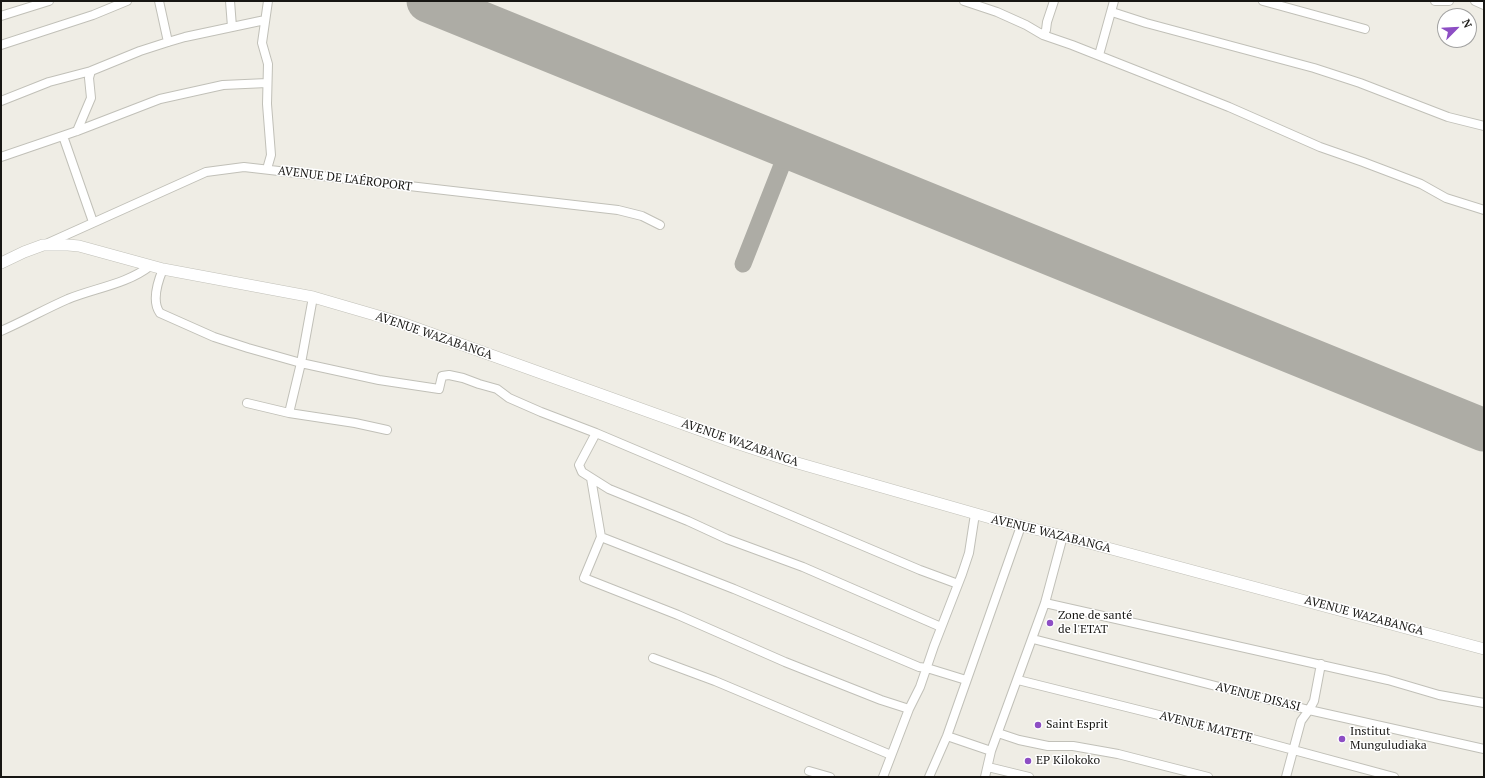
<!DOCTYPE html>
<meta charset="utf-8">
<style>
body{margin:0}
#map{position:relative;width:1485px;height:778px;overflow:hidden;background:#efede5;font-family:"PT Serif",serif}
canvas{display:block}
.frame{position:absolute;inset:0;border:2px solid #171613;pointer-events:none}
.north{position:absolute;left:1437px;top:8px;width:40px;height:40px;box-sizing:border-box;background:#fff;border:1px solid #a2a2a1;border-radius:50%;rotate:66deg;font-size:11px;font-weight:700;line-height:16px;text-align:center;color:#171613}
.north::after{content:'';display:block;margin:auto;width:14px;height:18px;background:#8d4ec4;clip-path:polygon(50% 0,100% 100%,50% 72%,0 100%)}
</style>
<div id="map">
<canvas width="1485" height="778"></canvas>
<div class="frame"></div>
<div class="north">N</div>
</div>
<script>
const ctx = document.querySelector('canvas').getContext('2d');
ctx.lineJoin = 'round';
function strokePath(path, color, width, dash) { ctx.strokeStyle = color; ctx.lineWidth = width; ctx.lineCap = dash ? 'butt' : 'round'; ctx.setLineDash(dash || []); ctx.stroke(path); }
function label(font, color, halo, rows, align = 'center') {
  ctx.font = font + ' "PT Serif",serif'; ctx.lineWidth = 3; ctx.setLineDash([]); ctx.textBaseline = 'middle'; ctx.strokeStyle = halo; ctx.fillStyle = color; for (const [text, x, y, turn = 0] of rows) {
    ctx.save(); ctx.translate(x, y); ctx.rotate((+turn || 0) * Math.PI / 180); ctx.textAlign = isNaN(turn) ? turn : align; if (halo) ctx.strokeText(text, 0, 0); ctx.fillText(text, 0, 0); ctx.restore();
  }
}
const taxiway = new Path2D(`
 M743 264 789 147`);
const runway = new Path2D(`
 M428 1 1484 430`);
const minor = new Path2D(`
 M159 1 168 42
 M230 1 232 27
 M964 1 997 12 1026 25 1043 35 1072 45 1229 107 1320 147 1363 162 1421 184 1446 198 1484 210
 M1263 1 1365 29
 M1435 1H1449
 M1475 1 1484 5
 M1112 12 1146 23 1314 68 1360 83 1448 117 1484 126
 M1 16 49 1
 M1043 35 1046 30 1047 22 1054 1
 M1 45 93 15 127 1
 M1099 55 1114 1
 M1 101 49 82 91 71 140 51 168 42 185 37 265 20
 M77 131 91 98 89 78 91 71
 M63 136 93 222
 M1 157 77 131 160 99 223 85 267 83
 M267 169 271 155 267 104 268 64 262 43 268 1
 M46 244 206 172 244 167 618 210 642 216 660 225
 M163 269C158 281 151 301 160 313L214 337 248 348 301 363 379 380 439 389 442 376 449 375 463 378 479 384 497 389 509 398 541 412 596 433 920 570 958 584
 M1 331C24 321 45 309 68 299 95 288 127 284 150 266
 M247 403 289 413 355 423 387 430
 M289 413 301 363 313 297
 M596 433 579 465 582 472 609 489 688 521 727 539 803 567 941 627
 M591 478 601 537 584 578 678 615 785 662 881 700 909 709
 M601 537 734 589 919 667 927 668 966 680
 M1045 603 1388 680 1439 695 1484 703
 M1033 639 1309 710 1484 749
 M653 658 715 681 891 755
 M1018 680 1223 731 1394 777
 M998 733 1019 740 1048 746H1073L1118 754 1208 777
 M947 736 991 751
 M988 767 1029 777
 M809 771 830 777
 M883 777 909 709 920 687 934 646 962 574 969 553 975 514
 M929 777 947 736 1021 526
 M985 777 991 751 1045 603 1063 536
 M1286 777 1301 721 1309 710 1314 701 1321 664`);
const major = new Path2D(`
 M1 263 24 252 43 245H68L79 246 163 269 313 297 399 322 736 443 794 462 994 519 1063 536 1484 649`);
const markers = [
 [1050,623,4,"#8d4ec4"],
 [1038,725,4,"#8d4ec4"],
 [1342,739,4,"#8d4ec4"],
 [1028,761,4,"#8d4ec4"]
];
const streetNames = [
 ["AVENUE DE L'AÉROPORT",345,179,7],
 ["AVENUE WAZABANGA",434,336,19],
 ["AVENUE WAZABANGA",740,443,19],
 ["AVENUE WAZABANGA",1051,534,14],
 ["AVENUE WAZABANGA",1364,616,15],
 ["AVENUE DISASI",1258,697,14],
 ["AVENUE MATETE",1206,727,14]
];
const poiNames = [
 ["Zone de santé",1058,616],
 ["de l'ETAT",1058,630],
 ["Saint Esprit",1046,725],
 ["Institut",1350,732],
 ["Munguludiaka",1350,746],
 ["EP Kilokoko",1036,761]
];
strokePath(taxiway, '#adaca5', 17);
strokePath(runway, '#adaca5', 43);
strokePath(minor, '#c1c0b8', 10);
strokePath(major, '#c1c0b8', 12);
strokePath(minor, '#fff', 8);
strokePath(major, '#fff', 11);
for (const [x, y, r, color] of markers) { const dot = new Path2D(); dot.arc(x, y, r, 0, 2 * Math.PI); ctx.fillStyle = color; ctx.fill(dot); strokePath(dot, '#fff', 1.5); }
label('12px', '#171613', '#fff', streetNames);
label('12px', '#171613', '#fff', poiNames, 'left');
</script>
